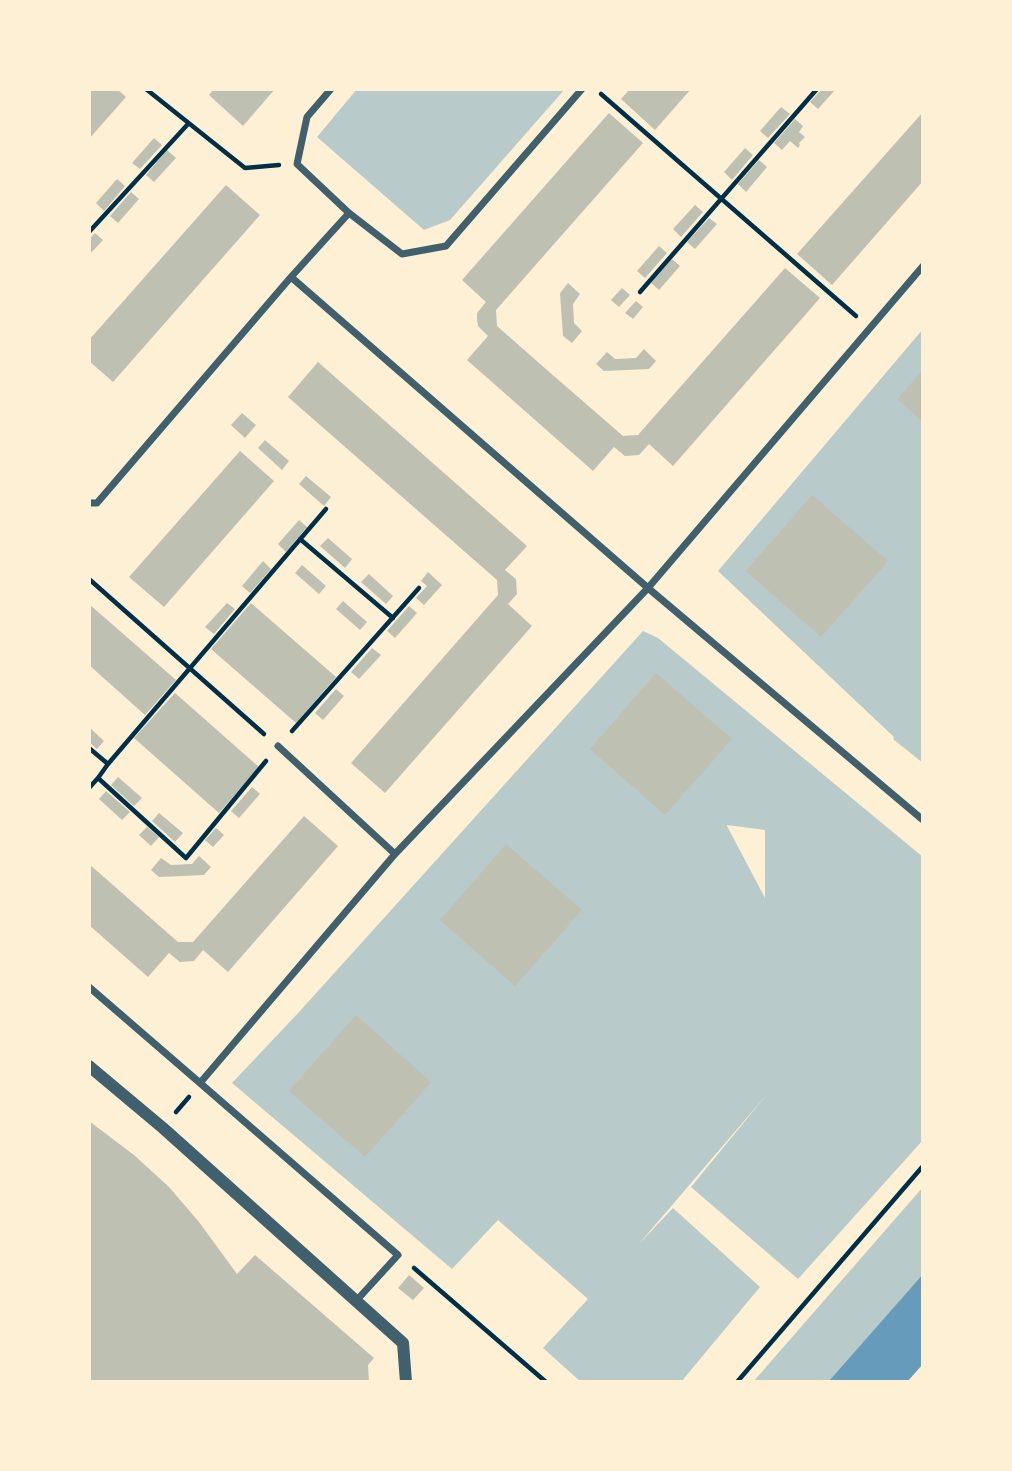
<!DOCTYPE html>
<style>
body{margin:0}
#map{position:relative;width:1012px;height:1471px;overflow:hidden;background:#fdf0d5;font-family:Helvetica,sans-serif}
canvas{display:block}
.frame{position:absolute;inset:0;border:91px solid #fdf0d5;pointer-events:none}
</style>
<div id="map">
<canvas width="1012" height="1471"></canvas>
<div class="frame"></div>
</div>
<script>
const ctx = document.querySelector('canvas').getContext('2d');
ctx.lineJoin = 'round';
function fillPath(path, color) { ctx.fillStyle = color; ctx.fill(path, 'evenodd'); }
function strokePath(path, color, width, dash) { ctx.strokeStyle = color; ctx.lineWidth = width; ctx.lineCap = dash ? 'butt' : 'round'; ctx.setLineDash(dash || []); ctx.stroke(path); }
const green = new Path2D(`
 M357 89H565L450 220 424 230 317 137Z
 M923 329V763L893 739 894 737 718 571Z
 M643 631 658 638 923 857V1140L798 1279 691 1187 768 1093 638 1245 673 1208 760 1287 681 1382H581L543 1348 588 1299 498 1220 452 1269 232 1083 300 1011ZM727 825 765 830V898L727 826Z
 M923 1187V1274L828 1382H753Z`);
const water = new Path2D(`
 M923 1274V1364L907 1382H828Z`);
const building = new Path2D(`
 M89 89H117L126 97 89 139Z
 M214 89H275L243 126 209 95Z
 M630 89H691L655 130 621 99Z
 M822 89H836L818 109 810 102Z
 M781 107 790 114 768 138 760 131Z
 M923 112V181L832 285 797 254Z
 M609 113 643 143 496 310 497 326 539 363 623 436 638 435 785 268 820 298 673 466 649 444 639 455 625 456 614 447 593 471 467 360 488 336 478 326 477 319V313L486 302 462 280Z
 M795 119 803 126 799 132 805 137 799 143 800 145 798 148 790 141 782 150 774 143Z
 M154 138 162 145 140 169 132 163Z
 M745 148 753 155 732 180 724 172Z
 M167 150 176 158 154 182 146 175Z
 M759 160 767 167 746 192 738 184Z
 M117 179 125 186 104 211 96 203Z
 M226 185 260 215 113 382 89 361V340Z
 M131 192 139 199 118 223 110 216Z
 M695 205 703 212 681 237 673 229Z
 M709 218 717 224 695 249 687 242Z
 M95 233 103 240 89 255V239Z
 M659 246 667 253 645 278 637 271Z
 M672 259 680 266 659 290 651 283Z
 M568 283 580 294 573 304 574 323 582 331 572 343 563 336 560 293Z
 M622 288 630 295 619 307 611 300Z
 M636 301 643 307 633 319 625 313Z
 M644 349 656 361 649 369 604 371 596 364 607 352 615 359 636 358Z
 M318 362 527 546 505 570 516 579 517 594 508 604 532 626 385 793 351 763 498 595 497 580 288 397Z
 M923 370V422L897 399Z
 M242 413 256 425 245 438 231 425Z
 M265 440 289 461 282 470 258 448Z
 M240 451 274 481 164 607 129 577Z
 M306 476 331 497 324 506 299 484Z
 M812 495 888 561 821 637 746 571Z
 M299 520 307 527 286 552 278 544Z
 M328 538 352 559 345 568 320 546Z
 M263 561 271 569 250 593 242 586Z
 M302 565 326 586 319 594 295 573Z
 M428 572 442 585 424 605 416 598 427 586 421 581Z
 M369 574 393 596 386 604 361 582Z
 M343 601 367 622 360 630 336 609Z
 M227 603 235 609 214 634 205 627Z
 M251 603 336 677 296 723 211 649Z
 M89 604 176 680 145 715 89 665Z
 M409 606 417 613 395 638 387 631Z
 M372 648 381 655 359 679 351 672Z
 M656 673 732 739 665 815 590 749Z
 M336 689 344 696 323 720 315 713Z
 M175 693 259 767 219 813 134 738Z
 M89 727 104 741 97 749 89 742Z
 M118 777 142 798 134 806 111 785Z
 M252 787 260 794 239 818 231 811Z
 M106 791 130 812 122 820 99 799Z
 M159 813 183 833 175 842 152 821Z
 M304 816 338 846 228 972 203 950 194 961 180 962 169 953 148 977 89 925V864L178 942H193Z
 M147 827 159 837 151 846 139 835Z
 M216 828 224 835 213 847 205 840Z
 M506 844 582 910 515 986 440 920Z
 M199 856 211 867 204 875 159 877 151 870 161 858 171 865 192 864Z
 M356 1015 431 1082 365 1157 289 1091Z
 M89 1121 134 1155 169 1187 199 1222 237 1274 255 1255 374 1358 368 1365 369 1382H89Z
 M409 1275 424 1288 413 1300 398 1288Z`);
const path = new Path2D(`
 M146 89 245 168 279 165
 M601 94 856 316
 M89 232 188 124
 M640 292 817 89
 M300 539 393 618
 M89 579 264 734
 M292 731 419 588
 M89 748 108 764 326 509
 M108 764 98 778 186 858 266 761
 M89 788 98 778
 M176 1112 189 1097
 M414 1268 546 1382
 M737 1382 923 1166`);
const minor = new Path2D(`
 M331 89 307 117 297 164 349 213 402 254 446 246 582 89
 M291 277 349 213
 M89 503H97L291 277 648 588 923 820
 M278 746 395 854
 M89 987 200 1083
 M356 1301 398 1255 200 1083 395 854 648 588 923 266`);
const tertiary = new Path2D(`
 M89 1066 163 1128 403 1343 406 1382`);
fillPath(green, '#b9caca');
fillPath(water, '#669bbc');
fillPath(building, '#bec0b2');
strokePath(path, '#003049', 4.5);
strokePath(minor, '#3f606c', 7);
strokePath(tertiary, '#3f606c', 12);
</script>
